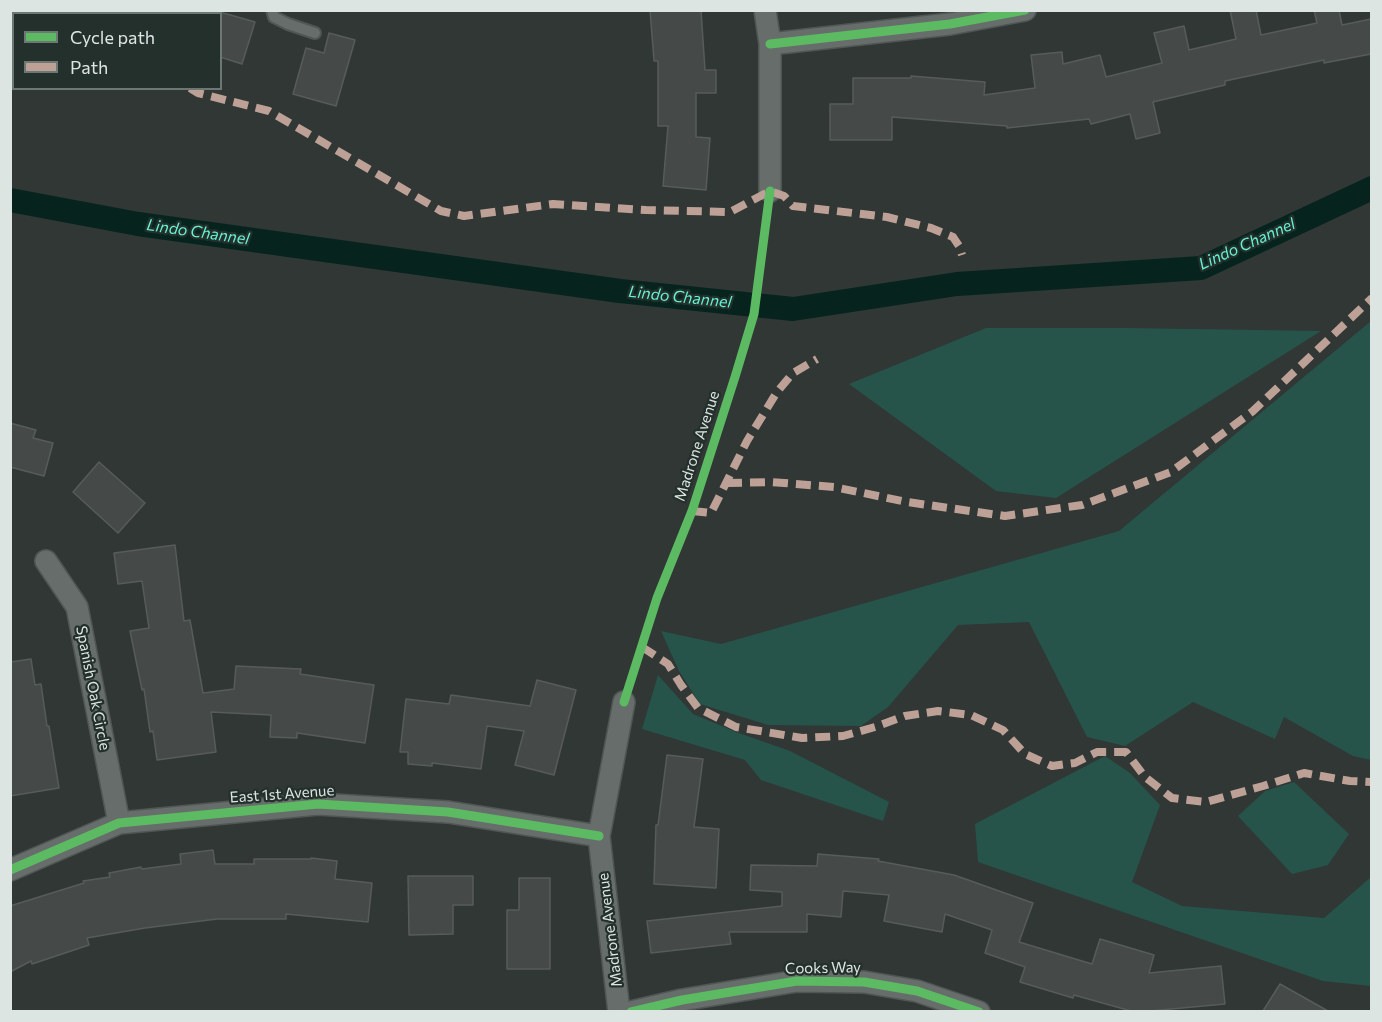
<!DOCTYPE html>
<style>
body{margin:0}
#map{position:relative;width:1382px;height:1022px;overflow:hidden;background:#303735;font-family:Commissioner,sans-serif}
canvas{display:block}
.frame{position:absolute;inset:0;border:12px solid #dde5e3;pointer-events:none}
.legend{position:absolute;left:12px;top:12px;width:210px;height:78px;box-sizing:border-box;background:#23302c;border:2px solid #6d7875;margin:0;padding:8px 10px;list-style:none;font-size:18px;color:#dde5e3}
.legend li{display:flex;align-items:center;gap:12px;height:30px}
.legend b{width:30px;border:2px solid #6d7875}
</style>
<div id="map">
<canvas width="1382" height="1022"></canvas>
<div class="frame"></div>
<ul class="legend">
<li><b style="height:8px;background:#5cba63"></b>Cycle path</li>
<li><b style="height:8px;background:#bda197"></b>Path</li>
</ul>
</div>
<script>
const ctx = document.querySelector('canvas').getContext('2d');
ctx.lineJoin = 'round';
function fillPath(path, color) { ctx.fillStyle = color; ctx.fill(path, 'evenodd'); }
function strokePath(path, color, width, dash) { ctx.strokeStyle = color; ctx.lineWidth = width; ctx.lineCap = dash ? 'butt' : 'round'; ctx.setLineDash(dash || []); ctx.stroke(path); }
function label(font, color, halo, rows, align = 'center') {
  ctx.font = font + ' Commissioner,sans-serif'; ctx.lineWidth = 4.5; ctx.setLineDash([]); ctx.textBaseline = 'middle'; ctx.strokeStyle = halo; ctx.fillStyle = color; for (const [text, x, y, turn = 0] of rows) {
    ctx.save(); ctx.translate(x, y); ctx.rotate((+turn || 0) * Math.PI / 180); ctx.textAlign = isNaN(turn) ? turn : align; if (halo) ctx.strokeText(text, 0, 0); ctx.fillText(text, 0, 0); ctx.restore();
  }
}
const green = new Path2D(`
 M1371 321V760L1353 756 1284 717 1275 739 1193 702 1125 746 1087 737 1029 622 958 625 888 707 861 726 768 725 700 704 679 671 661 631 721 644 1119 531Z
 M986 328H1126L1321 331 1056 498 996 491 849 384Z
 M658 675 693 714 736 732 790 751 889 802 883 821 761 780 745 760 642 729Z
 M1105 756 1130 773 1160 805 1132 882 1182 906 1324 918 1371 877V986L1323 981 978 862 975 824Z
 M1294 782 1349 834 1328 865 1292 874 1238 816 1265 791Z`);
const canal = new Path2D(`
 M10 200 138 224 620 291 793 309 957 284 1201 268 1372 188`);
const building = new Path2D(`
 M650 10H701L705 70H716V93H696V137L710 138 706 190 663 186 668 126H658V61H654Z
 M1230 10H1256L1261 35 1317 23 1314 10H1339L1342 25 1371 19V54L1324 63V60L1225 81V85L1153 102 1160 133 1136 139 1130 114 1091 124 1089 119 1007 128V126L892 117V140H830V104H853V78H911V76L985 82 984 95 1035 88 1031 55 1062 52 1063 64 1100 55 1106 77 1162 63 1154 33 1184 26 1189 50 1236 39Z
 M220 12 255 22 242 64 220 57Z
 M329 33 355 40 336 106 293 94 306 48 324 53Z
 M10 423 36 430 33 438 53 443 44 476 10 467Z
 M99 462 145 503 118 533 73 492Z
 M175 545 184 621 190 620 203 693 234 689 236 666 301 669 300 674 374 685 365 743 297 733V738L270 737 271 715 211 712 216 752 157 760 153 731 150 732 144 689 142 690 130 631 149 628 142 581 118 584 114 553Z
 M31 659 35 685 41 684 47 726H49L59 788 10 796V662Z
 M537 680 576 690 554 775 515 765 524 731 487 726 481 769 432 763V766L408 764V752H400L406 699 449 704 451 695 530 706Z
 M667 755 703 759 694 827 719 829 716 888 654 884 656 825H658Z
 M213 850 215 864H254V859H311V858L337 861 335 879 372 883 368 922 286 914V919H217L145 928 87 938 89 945 32 964 31 961 10 972V906L84 883 83 881 110 877 109 873 141 867 142 869 181 864 180 854Z
 M818 854 879 859 878 861 954 875 1033 903 1019 942 1092 964 1100 939 1154 955 1149 973 1221 966 1225 1004 1150 1011H1131L1074 995 1073 998 1020 982 1025 967 985 953 992 930 945 914 942 932 884 921 889 895 843 891 841 917 807 914V932H729L731 944 651 953 647 921 782 906V892L750 890 751 865 817 866Z
 M408 876H473V905H453V934L409 935Z
 M519 878H550V969H507V910H519Z
 M1280 984 1328 1011H1263Z`);
const service = new Path2D(`
 M272 10 274 17 288 24 315 33`);
const minor = new Path2D(`
 M765 10 770 44V191
 M770 44 950 24 1025 10
 M46 561 77 607 119 823
 M10 870 119 823 318 804 448 812 599 836
 M619 1012 599 836 624 702
 M631 1012 682 1000 797 981 864 982 917 991 979 1012`);
const quiet = new Path2D(`
 M10 45H14
 M190 88 198 93 269 111 441 211 464 216 553 204 646 210 730 212 770 191 784 196 793 206 887 217 931 228 953 237 959 246 962 255
 M727 483 771 482 834 487 907 502 1005 516 1082 505 1171 472 1253 411 1372 298
 M692 511 711 513 747 441 777 392 793 373 817 359
 M642 647 668 664 681 685 698 708 736 727 802 738 843 736 875 727 905 716 938 711 971 715 1003 730 1025 754 1052 766 1075 763 1097 752H1126L1145 777 1172 798 1206 802 1263 786 1304 773 1350 781 1372 782`);
const cycleway = new Path2D(`
 M770 44 950 24 1025 10
 M624 702 657 598 692 511 735 377 754 314 770 191
 M10 870 119 823 318 804 448 812 599 836
 M631 1012 682 1000 797 981 864 982 917 991 979 1012`);
const streetNames = [
 ["Madrone Avenue",697,446,-72],
 ["Spanish Oak Circle",93,688,79],
 ["East 1st Avenue",282,794,-4],
 ["Madrone Avenue",610,930,-97],
 ["Cooks Way",823,968,-1]
];
const waterNames = [
 ["Lindo Channel",198,232,8],
 ["Lindo Channel",1247,244,-24],
 ["Lindo Channel",680,297,6]
];
fillPath(green, '#26544b');
strokePath(canal, '#06241d', 24);
fillPath(building, '#454a49');
strokePath(building, '#575c5b', 1.5);
strokePath(service, '#505654', 14);
strokePath(minor, '#505654', 24);
strokePath(service, '#676d6b', 10);
strokePath(minor, '#676d6b', 21);
strokePath(quiet, '#bda197', 8, [15, 8]);
strokePath(cycleway, '#5cba63', 9);
label('15px', '#dde5e3', '#23302c', streetNames);
label('italic 16px', '#66f1d3', '#23302c', waterNames);
</script>
